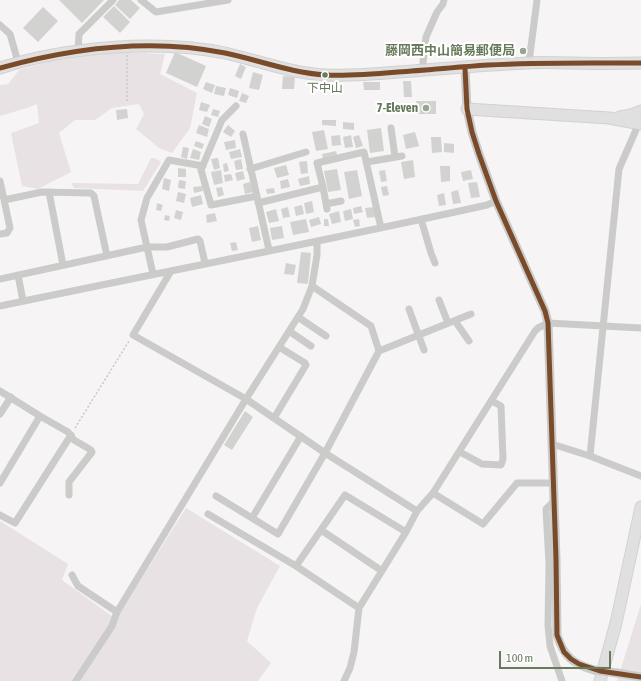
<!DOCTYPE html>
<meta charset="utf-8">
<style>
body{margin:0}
#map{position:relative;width:641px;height:681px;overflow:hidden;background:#f6f4f5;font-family:"Asap Condensed",sans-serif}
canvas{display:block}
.scale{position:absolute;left:499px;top:651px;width:112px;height:18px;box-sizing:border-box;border:2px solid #677a5c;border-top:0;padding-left:5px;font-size:12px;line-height:14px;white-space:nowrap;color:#677a5c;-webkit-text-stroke:3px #fff;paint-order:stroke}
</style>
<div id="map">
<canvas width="641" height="681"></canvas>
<div class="scale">100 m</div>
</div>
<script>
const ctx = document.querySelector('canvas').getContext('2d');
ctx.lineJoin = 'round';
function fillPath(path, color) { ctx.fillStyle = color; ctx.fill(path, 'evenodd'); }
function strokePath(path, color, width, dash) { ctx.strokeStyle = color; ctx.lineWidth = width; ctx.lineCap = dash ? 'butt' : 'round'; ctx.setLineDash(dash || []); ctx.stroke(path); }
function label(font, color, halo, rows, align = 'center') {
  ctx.font = font + ' "Asap Condensed","Noto Sans JP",sans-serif'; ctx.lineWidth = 4; ctx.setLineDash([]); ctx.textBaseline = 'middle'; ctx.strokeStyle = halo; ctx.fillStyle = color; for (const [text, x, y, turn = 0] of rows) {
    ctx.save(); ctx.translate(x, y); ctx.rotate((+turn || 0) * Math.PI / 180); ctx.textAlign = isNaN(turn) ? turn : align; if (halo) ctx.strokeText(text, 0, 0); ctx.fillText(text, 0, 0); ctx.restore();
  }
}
const green = new Path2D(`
 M116 52 165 54 160 74 197 93 190 128 172 153 159 148 136 129 144 114 139 104 112 108 95 120H75L59 133 71 172 38 189 22 186 11 133 39 123 37 104 27 108 0 116V85L8 84 19 70 52 61Z
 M151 158H155L161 162 143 191 74 188 71 183 138 184Z
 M186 508 280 566 257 608 247 641 271 663 258 681H0V521L68 564 62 580 116 619Z
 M641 604V681H617Z`);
const building = new Path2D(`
 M59 0H104L82 23Z
 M119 0H131L140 8 130 19 115 5Z
 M114 6 130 22 120 33 103 17Z
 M43 7 58 21 38 42 23 28Z
 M175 52 206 66 197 87 166 73Z
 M240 64 246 67 241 79 235 76Z
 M253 72 263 75 259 90 249 88Z
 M283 76 295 77 294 89H282Z
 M403 81H411L412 97H404Z
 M206 82 215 85 212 93 203 89Z
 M363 82H380V90H364Z
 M216 86 226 88 224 96 214 94Z
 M230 88 239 91 237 98 228 95Z
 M242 93 249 96 246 103 239 101Z
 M416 101H436V114H416Z
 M201 102 210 105 207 112 199 110Z
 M127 109 128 118 117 120 116 110Z
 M213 109 220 111 218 117 211 115Z
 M205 116 212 119 209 127 202 124Z
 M322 120H336V126L322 125Z
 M343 122 354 123V130L343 129Z
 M199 125 209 129 207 137 196 133Z
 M228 125 235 131 231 137 223 132Z
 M381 128 384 151 370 153 367 130Z
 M324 130 328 149 316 151 312 132Z
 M415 132 419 146 406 149 403 135Z
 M340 135 341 145 332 146 331 136Z
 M351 135 353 147 345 148 343 137Z
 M359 135 363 146 356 148 353 137Z
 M431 137H441L442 152 432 153Z
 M235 140 236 148 226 150 224 142Z
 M196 141 204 144 202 149 194 146Z
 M444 143 454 144V153L444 152Z
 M183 147 189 148 187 159 181 157Z
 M193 149 201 152 199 160 190 158Z
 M240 149 242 157 231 159 229 152Z
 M336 151 337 155 323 159 322 154Z
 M218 158 220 168 214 170 211 159Z
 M241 159 243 169 236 170 234 161Z
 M413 160 415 177 404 179 401 162Z
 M307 161 308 173 301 174 299 162Z
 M227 163 229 171 224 172 223 164Z
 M286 165 289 175 277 178 274 168Z
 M440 166H450V181L441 182Z
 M178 168 186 169V177H178Z
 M337 169 341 190 328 192 324 171Z
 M221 170 223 183 214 185 211 172Z
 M357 170 362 196 349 199 344 172Z
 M385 170 387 181 381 182 379 171Z
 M471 170 473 179 463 181 461 172Z
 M243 171 245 179 237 181 235 173Z
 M231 174 233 180 225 182 224 175Z
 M309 176 310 184 300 186 298 179Z
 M164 178 171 180 169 191 162 189Z
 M288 179 290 187 281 189 280 181Z
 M179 180 186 181 185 189 178 188Z
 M250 182 253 192 245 194 243 184Z
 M477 182 480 197 471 198 468 183Z
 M202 186 203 191 194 193 193 187Z
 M387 186 389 195 383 196 381 187Z
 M222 187 224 195 218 197 216 188Z
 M274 188 275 193 267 194 266 189Z
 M458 190 461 203 453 204 451 192Z
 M178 192 186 194 184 203 176 201Z
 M444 193 446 205 439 206 437 195Z
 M201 195 203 204 192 207 190 198Z
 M312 201 314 212 306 214 304 203Z
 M157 203 163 205 161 211 156 210Z
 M302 205 304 214 296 216 294 207Z
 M361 206 363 212 354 214 353 208Z
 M288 207 290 217 283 218 281 209Z
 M374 207 375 217 367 218 365 208Z
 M276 209 279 221 269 223 266 212Z
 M351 209 353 219 345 221 343 211Z
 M176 210 183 212 181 220 174 218Z
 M339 211 341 222 332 224 329 214Z
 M215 213 217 221 207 223 206 215Z
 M165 215 170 216 169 221 164 220Z
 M319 217 321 224 311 227 309 220Z
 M306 219 309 232 293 235 290 222Z
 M324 219H328L329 226H324Z
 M359 219 360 226 355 227 353 220Z
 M258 226 261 240 252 242 249 228Z
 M282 226 284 238 272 240 270 228Z
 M236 242 238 250 232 251 230 243Z
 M301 252 311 253 308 284 297 283Z
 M286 263 296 265 294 275 284 274Z
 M245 411 253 417 232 450 224 445Z`);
const path = new Path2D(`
 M127 101V55
 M75 428 129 341`);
const minor = new Path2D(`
 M141 0 156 12 228 0
 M0 25 10 34 18 62
 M78 51 79 34 113 0
 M529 62 537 0
 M422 71 426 37 437 12 443 4 444 0
 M236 106 222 120 201 170 211 205 257 196
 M391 128 395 157
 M243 134 269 250
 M367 162 402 156
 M250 169 306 152
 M0 181 10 228 7 233 0 234
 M323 187 317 163 364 152 381 228
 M49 192 63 265
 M4 200 42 192 91 193 94 196 107 256
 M258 203 323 187 327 209
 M326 204 341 201
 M421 219 431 253 435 263
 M317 241V255L312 286 371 326 379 351
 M171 271 133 335 246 399 325 453 417 511
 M153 274 141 220 147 198 169 160 203 166
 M18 275 23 301
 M0 279 147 247H167L198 239 200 241 205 263
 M439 300 448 323
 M0 306C162 272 325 241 487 205L496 201
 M409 309 424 350
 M298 317 326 336
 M455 321 469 341
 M289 331 311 346
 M0 391 40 416 68 432 74 440 91 450 92 452 69 482V495
 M0 414 11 397
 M274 418 306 365 305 363 279 347
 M552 444 590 456 641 476
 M460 452 482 464 501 465 503 459 501 406 492 401
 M590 456 619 169 636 130
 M0 483 40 416
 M433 493 483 524 517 483H554
 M216 496 278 534 325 453 379 351 471 314
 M554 504H551L546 509 549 564 548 625 550 646 562 681
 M208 514 296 566 359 608
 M0 515 15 523 71 435
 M252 518 301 436
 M321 530 382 571
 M296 566 345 495 406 532
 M72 575 78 586 117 612
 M76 681 112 626 117 612 246 399 303 309 312 286
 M344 681 350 668 354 652 359 608 406 532 417 511 433 493 535 331 538 328 548 323 641 328`);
const tertiary = new Path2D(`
 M465 68 467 109 472 132 479 154 496 201 545 311 548 323 556 559 557 635C564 657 573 664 594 670
 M617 673 641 677`);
const primary = new Path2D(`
 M467 109 609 118 641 124
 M620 117 631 115 641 111
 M600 681 616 623 641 507`);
const trunk = new Path2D(`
 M0 68C65 47 158 39 225 53 259 61 291 73 326 75 350 76 374 74 398 72 441 69 484 65 527 63 543 62 560 63 576 63 598 64 619 63 641 63`);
const tertiaryBridge = new Path2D(`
 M594 670 617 673`);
const bus1 = new Path2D(`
 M0 68C72 48 151 38 225 53 259 60 291 73 326 75 350 76 374 74 398 72 428 70 458 67 488 65 539 62 590 63 641 63
 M465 68 467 109 472 132 479 154 496 201 545 311 548 323 556 559 557 635 564 652 571 659 579 664 600 671 641 677`);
const markers = [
 [523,51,4,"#99a592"],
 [325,75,3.5,"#677a5c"],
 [426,108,4,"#99a592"]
];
const busNames = [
 ["下中山",325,88]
];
const poiNames = [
 ["藤岡西中山簡易郵便局",515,51],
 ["7-Eleven",418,108]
];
fillPath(green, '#e9e2e4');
fillPath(building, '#d2d3d1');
strokePath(primary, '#d2d2d1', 13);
strokePath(trunk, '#d2d2d1', 13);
strokePath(path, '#c7c9c6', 1.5, [2, 2]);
strokePath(minor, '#cbccca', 7);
strokePath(tertiary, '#cbccca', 9);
strokePath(primary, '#dfe0df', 11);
strokePath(trunk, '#dfe0df', 11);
strokePath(tertiaryBridge, '#cbccca', 9);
strokePath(bus1, '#7a4b2a', 5);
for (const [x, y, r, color] of markers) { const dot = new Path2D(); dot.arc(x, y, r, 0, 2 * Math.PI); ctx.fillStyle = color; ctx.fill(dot); strokePath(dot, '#fff', 1.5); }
label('12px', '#677a5c', '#fff', busNames);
label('bold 13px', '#677a5c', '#fff', poiNames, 'right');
</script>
